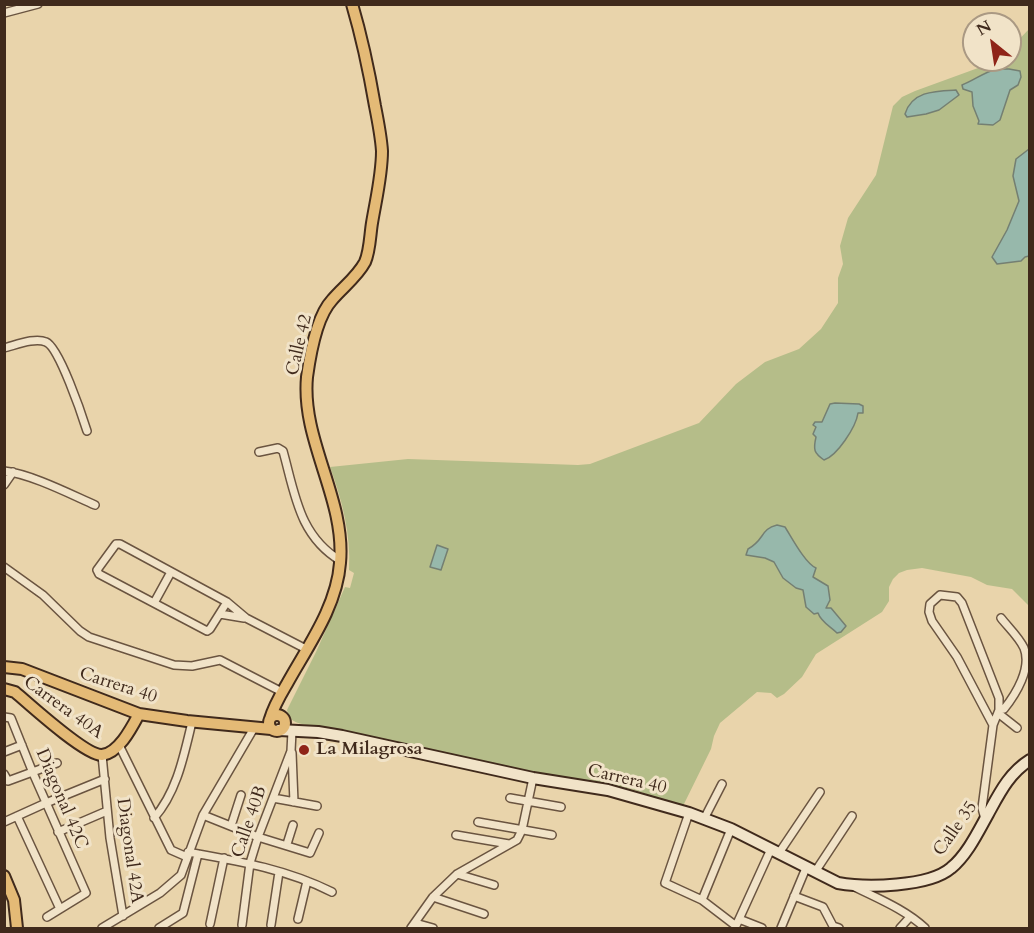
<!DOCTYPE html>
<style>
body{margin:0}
#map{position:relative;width:1034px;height:933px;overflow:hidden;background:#e9d4ab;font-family:Cardo,serif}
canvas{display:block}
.frame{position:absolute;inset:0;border:6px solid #402a1c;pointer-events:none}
.north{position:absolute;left:962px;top:12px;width:60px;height:60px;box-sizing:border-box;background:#f1e3c8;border:2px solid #aa9983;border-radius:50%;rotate:330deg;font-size:16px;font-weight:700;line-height:24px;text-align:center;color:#402a1c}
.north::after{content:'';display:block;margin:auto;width:21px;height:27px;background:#8f2418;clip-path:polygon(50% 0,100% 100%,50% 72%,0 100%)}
</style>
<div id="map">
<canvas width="1034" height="933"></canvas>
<div class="frame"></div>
<div class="north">N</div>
</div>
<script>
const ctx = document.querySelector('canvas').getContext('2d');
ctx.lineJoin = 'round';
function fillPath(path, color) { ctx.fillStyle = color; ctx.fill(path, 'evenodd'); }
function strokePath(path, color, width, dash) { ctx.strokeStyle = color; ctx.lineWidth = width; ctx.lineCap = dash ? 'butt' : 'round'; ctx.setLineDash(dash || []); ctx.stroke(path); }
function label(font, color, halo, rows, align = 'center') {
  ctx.font = font + ' Cardo,serif'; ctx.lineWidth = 6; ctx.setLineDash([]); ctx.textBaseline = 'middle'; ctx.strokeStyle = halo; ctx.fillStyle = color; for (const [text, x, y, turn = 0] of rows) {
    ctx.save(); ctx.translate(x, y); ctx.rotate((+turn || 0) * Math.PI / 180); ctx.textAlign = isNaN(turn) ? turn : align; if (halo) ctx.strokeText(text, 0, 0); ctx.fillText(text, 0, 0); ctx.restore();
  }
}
const green = new Path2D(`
 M1029 29V606L1012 589 987 585 971 577 922 568 907 570 899 573 893 579 889 587V601L882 612 816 654 802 677 784 694 777 698 771 693 757 692 720 723 714 736 711 749 683 806 631 789 499 765 302 724C293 722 289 719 287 710L316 652 345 587 350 588 354 573 349 570C351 534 342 500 330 467L408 459 578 465 590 464 699 423 736 384 765 362 799 349 821 329 838 303V278L843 264 840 246 848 218 876 175 893 106 902 97 915 91 1000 60H1010V49Z`);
const water = new Path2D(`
 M997 69H1009L1020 71 1021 77 1018 85 1010 90 1000 120 993 125 978 124 979 121 973 106 972 92 963 89 962 85C975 80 984 72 997 69Z
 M956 90 959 95 939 110 926 114 907 117 905 114C912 91 935 91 956 90Z
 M1029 149V256L1025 257 1021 261 997 264 992 257 1007 230 1019 201 1013 176 1016 159Z
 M835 403 859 404 863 406V413H858C856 427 837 456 824 460 814 453 813 450 816 437L813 434 816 427 813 425 815 422H822L830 404Z
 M777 525 785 527C792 538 805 563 816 568L813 577 828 586 830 600 826 608H831L846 626 841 632 837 633C831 627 821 622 818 613L814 614 806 607 803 590 796 588 783 578 774 562 765 558 746 555 748 549C765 540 760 529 777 525Z
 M437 545 448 549 441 570 430 567Z`);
const minor = new Path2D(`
 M4 13 38 4
 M4 348C16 345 35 337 46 342 59 347 82 415 87 431
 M259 452 278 448 283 451C295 494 299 536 341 561
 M4 471C31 474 70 494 95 505
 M4 485 13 472
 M4 567 43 595 80 631 89 637 174 665 192 666 220 660 282 692
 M227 602 210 629 207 631 99 574 97 570 116 544H120L227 602 246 618 306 649
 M154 603 171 572
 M220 614 244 618
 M999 710 1004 709C1016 694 1032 668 1024 648 1019 637 1008 627 1001 618
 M998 713 1017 728
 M4 717 11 718 33 773 86 893 47 917
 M119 745 171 850 187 857
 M4 752 22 745
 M292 753 294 802
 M102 755 110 838 123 916
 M4 774 8 781 57 763
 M273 798 317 806
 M510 798 561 807
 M689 813 665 883 702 900 736 926
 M203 815 258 837 310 853 319 833
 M17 816 60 909
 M154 818C177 792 184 755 192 722
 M704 819 722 784
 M985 819 982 808 993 725 999 710V698L962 603 957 597 940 595 930 604 929 612 932 621 957 657 993 725
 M4 822 46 803 105 779
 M478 822 552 835
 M231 826 241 795
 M58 832 107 811
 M456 835 509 844
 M287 844 293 825
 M188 852C238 861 286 869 332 892
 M779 853 820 792
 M815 872 852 816
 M457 874 494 885
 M855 887C879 899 906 910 925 928
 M794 896 823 907 833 926 839 928
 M433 897 484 914
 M702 900 731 829
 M298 919 307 881
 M739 919 762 928
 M415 923 433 928
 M210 924 224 858
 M242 925 250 863 258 837 291 751 292 731
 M271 925 279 872
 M102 928 160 893 181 875 203 815 254 728
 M159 928 183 913 198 854
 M411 928 433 897 457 874 517 840 522 830 533 778
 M735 928 771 849
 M781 928 806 868
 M900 928 910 917`);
const secondary = new Path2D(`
 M279 730 318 732 342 736 533 778 608 790 689 813 731 829 838 883C866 888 929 887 951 868 967 855 978 832 988 814 999 794 1009 773 1030 760`);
const primary = new Path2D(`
 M4 667 22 669 139 714 187 721 271 729
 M4 689 15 692C29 704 86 756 102 755 119 753 132 727 139 714
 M269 723a8 8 0 1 1 16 0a8 8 0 1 1-16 0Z
 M270 719C274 705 281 694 288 682 308 646 337 606 340 563 346 499 301 441 307 377 310 355 317 316 332 300 343 287 357 277 365 262 370 251 370 235 372 223 376 199 382 175 382 151 381 136 378 121 375 106 369 71 362 38 352 4
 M4 876 14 900 17 928`);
const markers = [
 [304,750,6,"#8f2418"]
];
const streetNames = [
 ["Calle 42",300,345,-77],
 ["Carrera 40",118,686,18],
 ["Carrera 40A",63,708,36],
 ["Carrera 40",627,780,13],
 ["Diagonal 42C",61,799,67],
 ["Calle 40B",250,822,-71],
 ["Calle 35",956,829,-55],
 ["Diagonal 42A",129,851,82]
];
const poiNames = [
 ["La Milagrosa",316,750]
];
fillPath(green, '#b5bd89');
fillPath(water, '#97b8ab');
strokePath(water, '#747f72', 1.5);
strokePath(minor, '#6a5440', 10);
strokePath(secondary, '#402a1c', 14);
strokePath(primary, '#402a1c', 14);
strokePath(minor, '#f1e3c8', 7);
strokePath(secondary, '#f1e3c8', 10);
strokePath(primary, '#e4ba76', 10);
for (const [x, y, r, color] of markers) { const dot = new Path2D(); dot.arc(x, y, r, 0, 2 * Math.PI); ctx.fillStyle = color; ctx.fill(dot); strokePath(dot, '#f1e3c8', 2); }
label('18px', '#402a1c', '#f1e3c8', streetNames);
label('bold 18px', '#402a1c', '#f1e3c8', poiNames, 'left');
</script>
